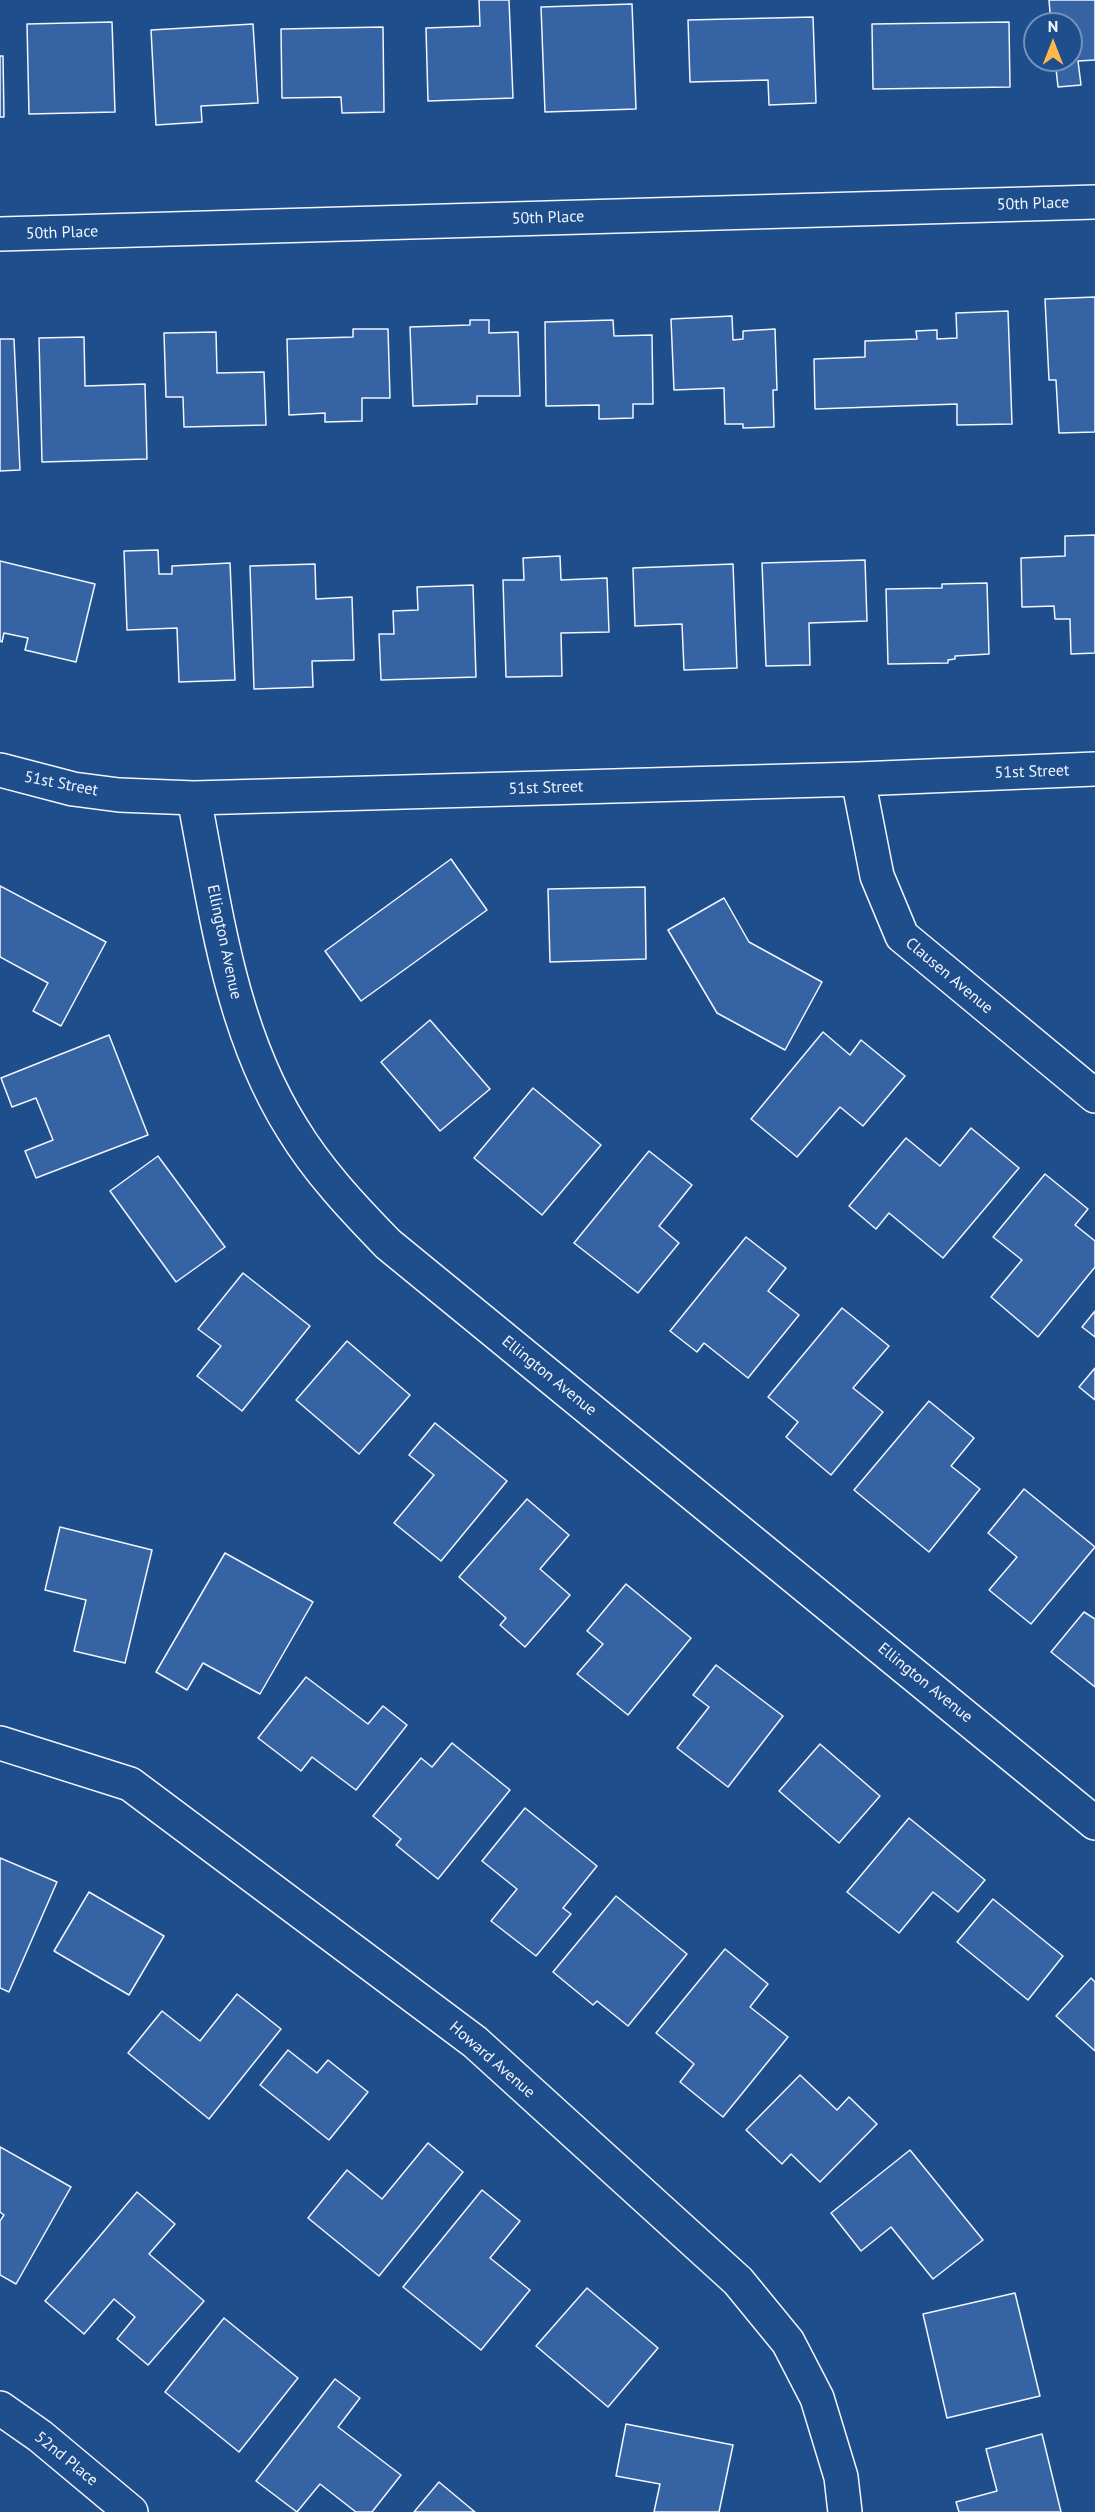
<!DOCTYPE html>
<style>
body{margin:0}
#map{position:relative;width:1095px;height:2512px;overflow:hidden;background:#1f4e8c;font-family:"PT Sans",sans-serif}
canvas{display:block}
.north{position:absolute;left:1023px;top:12px;width:60px;height:60px;box-sizing:border-box;background:#1f4e8c;border:2px solid #7391ba;border-radius:50%;rotate:0deg;font-size:16px;font-weight:700;line-height:24px;text-align:center;color:#f2f6ff}
.north::after{content:'';display:block;margin:auto;width:21px;height:27px;background:#ffb74d;clip-path:polygon(50% 0,100% 100%,50% 72%,0 100%)}
</style>
<div id="map">
<canvas width="1095" height="2512"></canvas>
<div class="north">N</div>
</div>
<script>
const ctx = document.querySelector('canvas').getContext('2d');
ctx.lineJoin = 'round';
function fillPath(path, color) { ctx.fillStyle = color; ctx.fill(path, 'evenodd'); }
function strokePath(path, color, width, dash) { ctx.strokeStyle = color; ctx.lineWidth = width; ctx.lineCap = dash ? 'butt' : 'round'; ctx.setLineDash(dash || []); ctx.stroke(path); }
function label(font, color, halo, rows, align = 'center') {
  ctx.font = font + ' "PT Sans",sans-serif'; ctx.lineWidth = 4.5; ctx.setLineDash([]); ctx.textBaseline = 'middle'; ctx.strokeStyle = halo; ctx.fillStyle = color; for (const [text, x, y, turn = 0] of rows) {
    ctx.save(); ctx.translate(x, y); ctx.rotate((+turn || 0) * Math.PI / 180); ctx.textAlign = isNaN(turn) ? turn : align; if (halo) ctx.strokeText(text, 0, 0); ctx.fillText(text, 0, 0); ctx.restore();
  }
}
const building = new Path2D(`
 M479 0H509L513 98 428 101 426 28 480 26Z
 M1049 0H1095V60L1078 61 1081 85 1058 87 1055 60H1071V24H1051Z
 M632 4 636 109 545 112 541 7Z
 M813 17 816 103 769 105 768 80 690 82 688 20Z
 M112 22 115 112 29 114 27 24Z
 M1009 22 1010 87 873 89 872 24Z
 M253 24 258 103 201 106 202 122 156 125 151 30Z
 M383 27 384 112 342 113 341 97 282 98 281 29Z
 M0 56H3L4 117H0Z
 M1095 297V432L1059 433 1056 380H1049L1045 299Z
 M1008 311 1012 424 957 425V404L815 409 814 359 865 357V341L917 339 916 331 937 330V339L957 338 956 313Z
 M732 316 733 340 743 339V331L775 329 777 390H773L774 427 743 428V424H725L724 388 674 390 671 319Z
 M470 320H489V333L518 332 520 396H477V404L413 406 410 327 470 325Z
 M613 320 614 336 652 335 653 404H633V418L599 419V405L546 406 545 322Z
 M353 329H388L390 398H362V421L325 422V413L289 415 287 339 353 337Z
 M216 332 217 373 264 372 266 425 184 427 183 397H166L164 333Z
 M84 337 85 386 145 384 147 459 42 462 39 338Z
 M0 339H14L20 470 0 471Z
 M1095 535V653L1071 654 1070 619H1055L1054 606 1022 607 1021 558 1065 556V536Z
 M158 550 159 574H172V566L230 563 235 680 179 682 177 628 127 630 124 551Z
 M560 556 561 580 607 578 609 632 561 633 562 676 506 677 503 580H524L523 558Z
 M865 560 867 621 809 623 810 665 766 666 762 563Z
 M0 561 95 584 76 662 25 650 28 638 4 633 2 642 0 641Z
 M315 564 316 599 352 597 354 660 312 661 313 687 254 689 250 566Z
 M733 564 737 668 684 670 682 624 635 626 633 568Z
 M987 583 989 654 955 656V659L948 660V663L888 664 886 589 942 588V584Z
 M473 585 476 677 381 680 379 634H394L393 611 418 610 417 587Z
 M451 859 487 910 361 1001 325 951Z
 M0 886 106 942 61 1026 33 1011 48 983 0 957Z
 M645 887 646 959 550 962 548 889Z
 M724 898 749 942 822 982 785 1050 717 1013 668 930Z
 M430 1020 490 1089 440 1131 381 1062Z
 M823 1032 850 1055 861 1040 905 1076 863 1126 840 1107 797 1157 751 1119Z
 M109 1035 148 1135 36 1178 25 1151 53 1140 36 1098 12 1107 1 1078Z
 M533 1088 601 1145 542 1215 474 1158Z
 M971 1128 1019 1168 943 1258 889 1213 876 1229 849 1206 906 1138 940 1166Z
 M649 1151 692 1185 659 1226 679 1243 638 1293 574 1243Z
 M158 1156 225 1247 176 1282 110 1191Z
 M1045 1174 1088 1209 1075 1225 1095 1241V1267L1038 1337 991 1297 1022 1260 993 1237Z
 M746 1237 786 1268 768 1291 799 1315 748 1378 704 1343 697 1352 670 1331Z
 M243 1273 310 1326 242 1411 197 1376 221 1346 198 1329Z
 M842 1308 889 1346 853 1388 883 1412 831 1475 786 1437 798 1422 768 1397Z
 M1095 1311V1337L1082 1327Z
 M347 1341 410 1395 359 1454 296 1400Z
 M1095 1368V1400L1079 1387Z
 M929 1401 974 1438 951 1466 980 1489 929 1552 854 1490Z
 M435 1423 507 1481 441 1561 394 1523 434 1475 409 1455Z
 M1024 1489 1095 1547 1031 1624 989 1590 1017 1557 988 1533Z
 M527 1499 569 1535 540 1569 570 1595 525 1647 500 1625 506 1618 459 1577Z
 M60 1527 152 1550 125 1663 74 1651 86 1600 45 1590Z
 M225 1553 313 1602 260 1694 203 1663 187 1690 156 1672Z
 M626 1584 691 1638 628 1715 577 1674 603 1644 587 1631Z
 M1084 1612 1095 1619V1687L1051 1652Z
 M716 1665 783 1716 728 1787 677 1748 709 1707 693 1695Z
 M306 1677 368 1724 383 1706 407 1725 356 1790 312 1757 301 1771 258 1738Z
 M452 1743 510 1790 438 1879 396 1845 401 1839 373 1816 421 1758 432 1767Z
 M820 1744 880 1796 839 1843 779 1791Z
 M525 1808 597 1866 563 1908 571 1914 536 1956 491 1921 517 1889 482 1861Z
 M909 1818 985 1880 958 1912 933 1892 899 1933 847 1892Z
 M0 1858 57 1882 9 1992 0 1988Z
 M89 1892 164 1936 129 1995 54 1951Z
 M616 1896 687 1954 628 2026 597 2001 593 2005 553 1972Z
 M993 1899 1063 1956 1028 2000 957 1942Z
 M725 1949 768 1984 750 2007 788 2037 723 2117 680 2082 694 2064 656 2033Z
 M1091 1978 1095 1982V2051L1056 2016Z
 M237 1994 281 2029 209 2119 128 2053 162 2011 200 2041Z
 M288 2050 317 2073 328 2060 368 2092 329 2140 260 2085Z
 M800 2075 837 2110 849 2097 877 2124 820 2182 791 2154 782 2164 746 2130Z
 M428 2143 463 2172 379 2276 308 2218 347 2170 382 2199Z
 M0 2147 71 2187 16 2284 0 2275V2221L4 2215 0 2212Z
 M910 2150 983 2240 933 2279 891 2227 861 2251 831 2213Z
 M482 2190 520 2221 490 2258 530 2290 481 2350 403 2287Z
 M137 2192 175 2224 149 2254 204 2301 148 2365 117 2339 135 2317 114 2299 84 2334 45 2301Z
 M587 2288 658 2348 608 2407 536 2346Z
 M1015 2293 1040 2396 947 2418 923 2314Z
 M224 2318 298 2378 239 2452 165 2392Z
 M335 2379 360 2398 338 2427 401 2475 372 2512H356L320 2484 297 2512 256 2481Z
 M626 2424 733 2445 719 2512H654L660 2484 616 2476Z
 M1042 2434 1061 2512H959L956 2502 997 2491 986 2449Z
 M439 2482 475 2512H414Z`);
const street = new Path2D(`
 M0 234 1095 202
 M0 770 73 789 119 795 194 798 858 779 1095 769
 M858 779 877 876 902 936 1095 1096
 M194 798C216 911 230 1029 292 1128 318 1171 353 1208 388 1244L1095 1823
 M0 1743 130 1784 475 2042 738 2281 788 2342 817 2398 841 2477 845 2512
 M0 2408 40 2436 131 2512`);
const streetNames = [
 ["50th Place",1033,204,-2],
 ["50th Place",548,218,-2],
 ["50th Place",62,233,-2],
 ["51st Street",1032,772,-2],
 ["51st Street",61,784,11],
 ["51st Street",546,788,-2],
 ["Ellington Avenue",224,942,78],
 ["Clausen Avenue",949,976,40],
 ["Ellington Avenue",549,1376,39],
 ["Ellington Avenue",925,1683,39],
 ["Howard Avenue",492,2060,41],
 ["52nd Place",66,2459,39]
];
fillPath(building, '#3563a3');
strokePath(building, '#f2f6ff', 1.5);
strokePath(street, '#f2f6ff', 36);
strokePath(street, '#1f4e8c', 33);
label('16px', '#f2f6ff', '#1f4e8c', streetNames);
</script>
